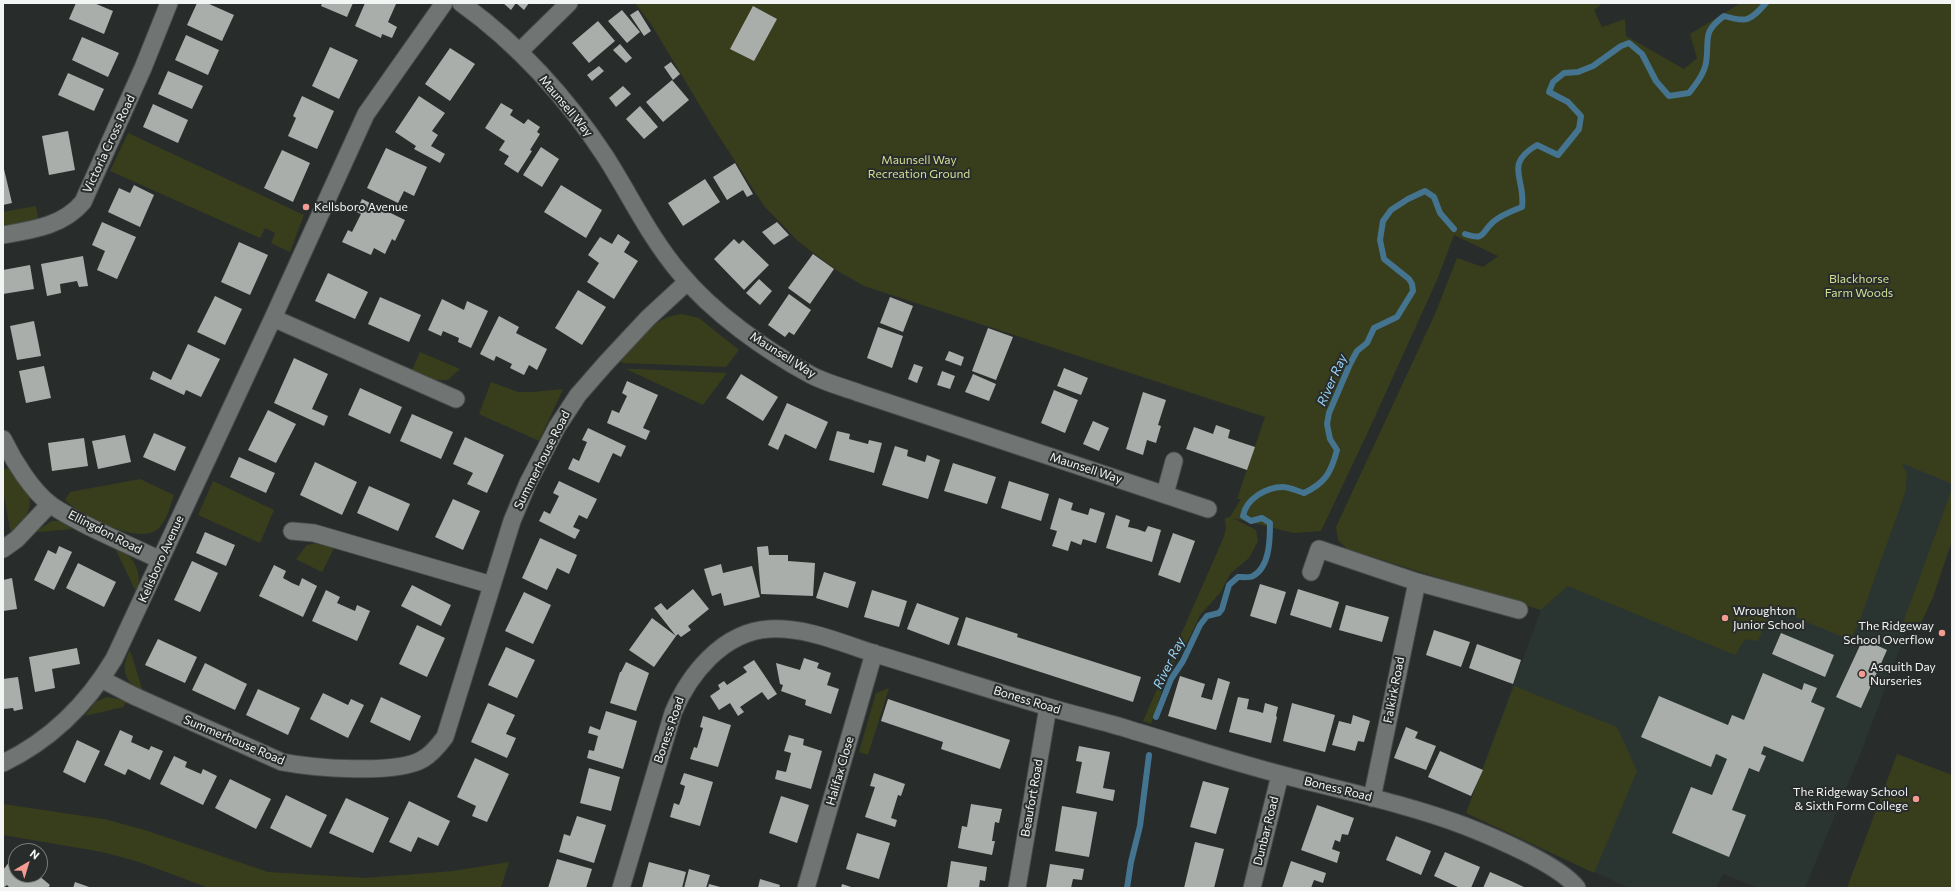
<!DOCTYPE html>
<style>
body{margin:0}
#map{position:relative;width:1955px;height:891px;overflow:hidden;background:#282c2b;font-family:Commissioner,sans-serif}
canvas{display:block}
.frame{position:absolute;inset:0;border:4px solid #f3f5f4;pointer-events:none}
.north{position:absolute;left:8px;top:843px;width:40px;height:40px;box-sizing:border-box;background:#282c2b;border:1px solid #797c7b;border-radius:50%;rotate:38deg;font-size:11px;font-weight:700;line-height:16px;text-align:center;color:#f3f5f4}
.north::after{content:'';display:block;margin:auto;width:14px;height:18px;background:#f59c91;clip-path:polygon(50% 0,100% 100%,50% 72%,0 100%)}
</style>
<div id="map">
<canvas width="1955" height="891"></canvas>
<div class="frame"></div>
<div class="north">N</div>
</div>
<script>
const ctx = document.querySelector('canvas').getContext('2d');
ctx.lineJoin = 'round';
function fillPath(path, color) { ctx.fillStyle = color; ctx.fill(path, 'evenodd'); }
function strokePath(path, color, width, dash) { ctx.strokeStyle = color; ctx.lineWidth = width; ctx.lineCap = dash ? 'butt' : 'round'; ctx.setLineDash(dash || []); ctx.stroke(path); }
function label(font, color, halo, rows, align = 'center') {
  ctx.font = font + ' Commissioner,sans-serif'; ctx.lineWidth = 4; ctx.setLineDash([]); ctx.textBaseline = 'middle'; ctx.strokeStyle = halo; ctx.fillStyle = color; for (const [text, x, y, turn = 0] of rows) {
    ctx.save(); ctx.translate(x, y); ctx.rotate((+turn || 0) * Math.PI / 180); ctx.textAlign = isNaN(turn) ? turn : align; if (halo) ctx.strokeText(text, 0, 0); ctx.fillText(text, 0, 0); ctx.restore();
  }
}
const built = new Path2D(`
 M1665 337 1952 478V508L1864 745 1805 888H1758L1723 874 1716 888H1629L1466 813 1541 610 1568 586Z`);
const green = new Path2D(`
 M635 3H1603L1594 10 1602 27 1625 19 1626 36 1684 69 1697 58 1690 34 1741 3H1952V484L1902 463 1907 475 1905 493 1858 625 1850 640 1773 608 1758 641 1745 639 1735 655 1568 586 1541 610 1347 549 1338 540 1336 527 1435 314 1457 258 1483 267 1498 256 1454 235 1437 280 1367 434 1321 531 1294 533 1233 518 1256 530 1258 541 1249 558 1231 573 1220 593 1200 615 1190 637 1168 673 1151 724 1143 721 1223 539 1226 529 1225 518 1230 517 1241 499H1237L1265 417 864 286 836 270 799 242 764 206 711 124 651 24Z
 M128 133 304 215 290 252 271 243 275 233 265 228 260 238 110 171Z
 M36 206 39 223 3 229V212Z
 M682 314 699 318 739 350 726 367 623 363 617 359C636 341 655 316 682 314Z
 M420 352 460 369 448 380H433L412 370Z
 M626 369H638L727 373 703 405Z
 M491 382 518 392H533L563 389 539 441 479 414Z
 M3 469H11C17 477 25 485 28 493 35 510 21 524 11 535L3 490Z
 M140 479 174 495C170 506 167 521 158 529 138 546 80 515 65 500L70 492Z
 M213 481 274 510 260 543 198 515Z
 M1952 489V541L1933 597 1921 623 1909 626 1903 623Z
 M52 521H65L74 526 73 529 39 532 36 531Z
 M320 542 335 546 322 572 296 559 307 545Z
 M117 547C134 556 144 574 136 592L116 550Z
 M130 650 144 695C126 682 119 670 130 650Z
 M1514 686 1617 727 1637 771 1594 873 1466 813Z
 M889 688 868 755 859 752 876 693Z
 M107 697 127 701 123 707 85 716 95 702Z
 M1897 754 1952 775V888H1847Z
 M3 804 104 819 145 830 268 872 365 878 453 871 509 862 501 888H209L139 862 102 852 3 835Z`);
const stream = new Path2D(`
 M1465 234C1485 241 1481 233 1493 222 1501 215 1512 211 1522 207 1526 178 1503 165 1537 145L1558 155 1579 129 1581 116 1568 102 1549 92 1553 82 1564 73 1578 72 1593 66 1621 46 1629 43 1642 54 1656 81 1669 96 1689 93C1696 84 1704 74 1706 63 1710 39 1701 33 1724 16 1747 23 1750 21 1766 3
 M1156 717 1171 679 1183 661 1200 625 1207 616 1219 613 1222 609 1229 585 1238 577C1242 577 1250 578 1253 576 1270 567 1270 539 1270 523L1262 518 1251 521 1243 516C1246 499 1266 487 1283 487 1289 487 1297 491 1304 493 1325 483 1331 473 1337 450L1330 439 1327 424 1329 413 1350 364 1357 351 1367 343 1374 328 1397 317 1413 291 1412 284 1409 279 1384 259 1380 240 1383 221 1391 210 1408 199 1425 191 1434 197 1440 213 1454 229
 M1127 888 1131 862 1140 826 1149 755`);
const building = new Path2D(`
 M76 3H94L113 11 104 34 69 19Z
 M197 3H207L234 15 222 41 187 25Z
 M322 3H353L347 17 321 6Z
 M365 3 396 4 388 22 397 27 392 38 382 34 381 38 355 26Z
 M503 3H529L524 10 516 3 511 10Z
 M753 6 777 19 754 61 730 49Z
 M622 10 640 32 627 43 608 21Z
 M638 10 651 31 644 36 630 15Z
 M598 21 615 41 589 63 572 43Z
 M186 35 219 50 208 75 175 60Z
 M82 37 119 53 108 77 72 60Z
 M620 44 632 58 626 63 613 50Z
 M330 47 358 60 339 99 312 86Z
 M450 48 475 64 450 101 425 84Z
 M671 62 680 74 673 80 664 67Z
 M599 66 604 71 592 81 587 75Z
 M168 71 203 86 192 109 158 94Z
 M68 73 104 89 94 111 58 95Z
 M672 80 689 100 663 122 646 102Z
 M623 86 631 94 616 107 609 98Z
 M302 96 334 111 317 149 288 136 296 118 293 116Z
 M419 96 445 113 432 131 438 135 431 146 445 154 440 163 414 149 416 146 395 132Z
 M501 103 513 110 510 115 524 124 528 119 540 127 537 132 540 134 530 150 532 151 518 173 504 164 509 156 499 150 505 141 485 128Z
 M153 104 188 120 178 143 143 127Z
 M640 106 658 127 644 139 626 119Z
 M68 131 75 170 49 175 42 136Z
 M541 147 559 159 542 187 523 175Z
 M386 148 427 167 414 196 404 191 398 203 367 188Z
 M282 150 310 163 293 202 264 188Z
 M735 163 753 194 747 197 743 190 727 200 713 177Z
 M3 165 12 203 3 205Z
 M705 179 720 202 683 226 668 203Z
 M134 185 154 195 140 227 108 212 119 188 130 193Z
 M561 185 602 210 586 238 544 212Z
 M362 199 405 220 395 241 392 239 385 254 374 248 371 255 342 242 348 230 352 232 361 214 356 212Z
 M102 222 136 237 117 279 97 270 105 251 92 245Z
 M777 222 789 235 774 245 762 232Z
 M618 234 630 242 624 252 638 261 614 299 587 282 599 263 588 255 600 237 612 244Z
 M734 239 739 244 743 240 769 265 744 290 714 259Z
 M239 242 268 255 250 295 221 282Z
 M813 254 834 269 810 304 788 288Z
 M83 256 88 286 79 287 77 281 60 284 61 293 47 296 41 264Z
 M30 265 34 289 3 294V270Z
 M328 273 368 292 355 319 315 301Z
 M759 279 772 291 760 305 746 293Z
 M578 290 606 307 582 345 555 328Z
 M789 294 811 310 794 335 789 332 785 337 768 325Z
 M215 296 242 309 225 345 197 332Z
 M380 297 421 315 409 342 368 324Z
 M890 297 913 306 903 332 880 323Z
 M442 299 464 310 467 301 488 311 471 348 458 342 459 338 443 331 441 336 428 330Z
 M499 316 519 327 516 333 547 349 537 370 529 365 524 375 510 368 512 364 496 356 494 361 480 354Z
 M34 321 41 356 17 360 10 326Z
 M878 327 903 336 892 368 867 358Z
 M988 328 1013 337 996 380 972 371Z
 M188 344 220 359 201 397 186 390 184 395 150 379 153 371 171 380Z
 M949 351 964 357 961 366 945 360Z
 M294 358 328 374 312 409 328 416 324 426 274 403Z
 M914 364 923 367 917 383 908 379Z
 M44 366 51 398 26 403 19 371Z
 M1064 368 1088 378 1081 395 1057 386Z
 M942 371 955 376 950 389 937 385Z
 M741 374 778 397 763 421 726 398Z
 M973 374 996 384 989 401 965 392Z
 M627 381 658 395 643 428 650 431 646 440 607 423 612 410 619 413 627 396 622 393Z
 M360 388 402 407 390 434 348 415Z
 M1054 390 1078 400 1065 433 1041 423Z
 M1143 392 1166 400 1158 425 1161 426 1156 443 1147 440 1143 455 1126 449Z
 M787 403 828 422 816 449 785 434 778 450 768 445Z
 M268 410 296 424 276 463 248 450Z
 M412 414 453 432 441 459 400 441Z
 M1093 421 1109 428 1099 451 1083 444Z
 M1216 425 1230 430 1228 438 1255 447 1247 470 1186 449 1194 427 1213 434Z
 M588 428 626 446 621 457 613 453 599 483 568 469 573 458 579 461 587 442 582 440Z
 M837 431 850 434 849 439 868 444 869 440 882 443 874 473 829 460Z
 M154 433 186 447 175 471 143 457Z
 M125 435 131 462 98 469 92 441Z
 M465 437 504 455 487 493 467 484 473 473 453 464Z
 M84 438 88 466 52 471 48 443Z
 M895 446 908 450 907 456 925 462 927 455 940 460 928 499 882 485Z
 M239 457 275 473 266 493 230 477Z
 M315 462 357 482 342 515 300 495Z
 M953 463 996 477 987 504 944 491Z
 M559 481 597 499 587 519 579 515 573 527 580 530 575 539 539 521 544 511 550 514 559 496 553 493Z
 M1009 481 1049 494 1041 521 1001 508Z
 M369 486 410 504 398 531 357 513Z
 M1059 498 1073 503 1071 510 1088 515 1090 508 1105 513 1096 543 1083 539 1081 545 1071 541 1068 551 1052 546 1057 531 1050 529Z
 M453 499 480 511 463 550 435 537Z
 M1116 515 1130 520 1128 527 1137 529 1145 532 1148 526 1161 530 1152 562 1106 548Z
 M205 532 235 545 226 566 196 553Z
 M1173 533 1195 541 1180 583 1158 575Z
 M540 538 577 555 569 574 557 568 547 590 522 578Z
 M59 546 72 552 54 590 34 580 48 550 56 554Z
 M768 546 769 555H788V561L815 563 813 596 761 594 757 547Z
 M192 561 218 573 200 612 174 600Z
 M78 563 116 582 104 607 66 588Z
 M721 564 723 573 752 566 760 597 724 606 721 593 712 596 704 569Z
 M274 565 286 571 283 578 292 583 299 586 302 578 317 586 303 617 259 596Z
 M824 572 856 582 848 608 816 598Z
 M12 578 17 609 3 611V580Z
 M1260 584 1286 592 1276 624 1250 616Z
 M412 585 451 605 441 626 401 606Z
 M693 589 709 609 688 626 691 630 681 637 678 634 676 636 654 667 629 650 652 618 676 636 654 608 661 603 667 610Z
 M1298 589 1339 602 1331 628 1290 615Z
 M326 590 340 597 337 603 355 611 357 605 370 611 357 641 312 621Z
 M872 590 907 601 899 627 864 617Z
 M524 592 551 605 533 644 505 631Z
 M917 603 959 618 949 645 907 629Z
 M1346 605 1389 617 1382 642 1339 630Z
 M966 617 1018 634 1017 637 1141 677 1133 702 957 645Z
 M417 625 445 638 427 677 399 664Z
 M1434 630 1470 642 1461 667 1426 655Z
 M1781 633 1834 655 1825 677 1772 654Z
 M158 639 197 657 185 683 145 665Z
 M1863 639 1887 650 1861 708 1836 697Z
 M1477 644 1521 660 1513 684 1469 668Z
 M506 647 535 660 517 698 488 685Z
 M77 648 80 664 52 669 55 688 35 692 29 657Z
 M804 658 819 663 817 668 831 673 827 685 839 689 831 714 805 705 806 700 781 691 783 685 780 684 776 663 800 670Z
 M754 660 777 694 768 700 762 692 740 707 744 712 738 716 730 703 719 710 710 696 720 689 718 685 724 681 727 685 747 672 743 667Z
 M626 662 649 673 636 711 610 703 620 672H621Z
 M205 663 247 684 235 710 192 690Z
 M1763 673 1802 690 1804 683 1817 688 1811 702 1825 708 1803 762 1764 746 1761 754 1766 756 1759 772 1749 768 1732 810 1746 815 1729 857 1672 833 1691 787 1712 795 1727 759 1716 754 1711 767 1641 737 1659 696 1728 725 1732 715 1744 720Z
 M1180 676 1205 684 1201 697 1212 700 1218 678 1230 682 1216 730 1168 716Z
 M18 677 23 709 14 711 13 708 3 709V679Z
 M258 689 300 708 288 735 246 715Z
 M323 693 348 705 351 699 364 705 348 738 310 719Z
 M381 697 421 716 410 741 370 722Z
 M1238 697 1249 699 1247 709 1257 711 1263 713 1265 703 1278 707 1276 716 1277 717 1271 743 1229 732Z
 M888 699 1010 740 1000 769 941 749 943 742 881 721Z
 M488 703 515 715 506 734 516 738 507 758 471 742Z
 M1292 703 1335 715 1325 752 1283 741Z
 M606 711 637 721 623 769 587 758 589 750 594 751 598 736 588 733 590 726 600 730Z
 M1353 715 1370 721 1364 742 1358 741 1355 751 1332 745 1339 721 1351 724Z
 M703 716 731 725 718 767 690 759 694 747 697 748 703 728 700 727Z
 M1406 727 1418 732 1415 738 1436 746 1426 770 1394 758Z
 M120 730 133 736 131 742 149 750 151 746 163 751 150 780 128 769 125 775 104 765Z
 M789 735 804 739 803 745 822 751 811 789 775 779 777 770 786 772 791 753 784 751Z
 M77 740 100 751 85 783 63 772Z
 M1079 746 1110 752 1103 788 1115 790 1113 801 1076 793 1082 762 1076 761Z
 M1440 751 1483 770 1471 796 1428 777Z
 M174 756 187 762 185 767 201 774 203 769 217 776 203 805 160 784Z
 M475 758 509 774 487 822 472 816 476 806 457 797Z
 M589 768 620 777 611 811 580 803Z
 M684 773 713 782 700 826 670 817 674 803 679 805 682 797 685 786 680 784Z
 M874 773 905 784 901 796 898 795 891 818 897 820 895 827 865 817 875 787 870 786Z
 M230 779 271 799 256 829 215 808Z
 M1203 781 1229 788 1216 834 1190 827Z
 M286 795 327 815 311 848 270 828Z
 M781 796 809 805 797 843 769 833Z
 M346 798 389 818 373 853 329 833Z
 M409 801 450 821 438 846 418 837 411 852 389 842Z
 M971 804 1002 809 999 823 995 822 992 841H995L992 855 958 848 962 826 967 827Z
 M1317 805 1354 818 1348 835 1342 834 1340 842 1335 840 1332 849 1340 852 1337 863 1301 850Z
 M1062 806 1097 812 1089 857 1055 851Z
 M577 816 606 825 594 863 559 852 564 834 570 836Z
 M857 833 890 843 879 879 846 869Z
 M1396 836 1431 851 1421 875 1386 860Z
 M1195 842 1224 849 1214 888H1184Z
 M1445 852 1480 867 1471 888H1460L1434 876Z
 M14 856 16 858V875H38L50 885 48 888H10L7 885 3 888V870Z
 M557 859 592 869 586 888H548Z
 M951 861 987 867 985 881 980 880 979 888H947Z
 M1291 861 1326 873 1323 883 1314 880 1311 888H1282Z
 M649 862 686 872 682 888H642Z
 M1050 864 1084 869 1082 880 1073 879 1071 888H1046Z
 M689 869 710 875 706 888H684Z
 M1490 872 1511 881 1526 888H1483Z
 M760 879 780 885 779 888H758Z
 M75 882 92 888H73Z
 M709 884 724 888H708Z
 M842 884 854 888H841Z`);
const street = new Path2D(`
 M461 3C517 43 567 98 605 156 630 195 650 238 680 273 713 313 765 350 811 375 826 383 843 387 859 393L1208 509
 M519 52 569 3
 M3 235C32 230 63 226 83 202L143 68 169 3
 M273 318 456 399
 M3 439C13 460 32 491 51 505 82 526 126 543 160 560
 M1165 494 1174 461
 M292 531 314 533 492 585
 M3 549 17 539 50 504
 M1311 572 1319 549 1417 582 1519 610
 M101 679 134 696 282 762C313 768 397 775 423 759 432 754 439 745 445 737L512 521 528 483 557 427 578 395 606 363 648 318 687 282
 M3 763C51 740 87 704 114 659L273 318 366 114 444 3
 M1372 798 1417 582
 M621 888 673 713C689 674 723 632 769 629 808 627 843 644 879 655 935 672 990 690 1045 706 1074 715 1103 721 1131 730 1182 745 1232 762 1283 775 1344 791 1406 804 1465 826 1493 837 1560 865 1577 888
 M806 888 874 653
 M1017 888 1048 707
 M1252 888 1280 775`);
const markers = [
 [306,207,4,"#f59c91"],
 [1725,618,4,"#f59c91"],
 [1942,633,4,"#f59c91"],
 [1862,674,4,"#f59c91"],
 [1916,799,4,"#f59c91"]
];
const streetNames = [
 ["Maunsell Way",566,106,50],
 ["Victoria Cross Road",109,144,-65],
 ["Maunsell Way",783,355,32],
 ["Summerhouse Road",542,460,-63],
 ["Maunsell Way",1086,468,18],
 ["Ellingdon Road",105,532,27],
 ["Kellsboro Avenue",161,559,-66],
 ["Falkirk Road",1394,690,-79],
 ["Boness Road",1027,700,17],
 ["Boness Road",669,730,-71],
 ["Summerhouse Road",234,740,23],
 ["Halifax Close",840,771,-74],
 ["Boness Road",1338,789,14],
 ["Beaufort Road",1032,798,-80],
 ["Dunbar Road",1266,831,-76]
];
const parkNames = [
 ["Maunsell Way",919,160],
 ["Recreation Ground",919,174],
 ["Blackhorse",1859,279],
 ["Farm Woods",1859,293]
];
const poiNames = [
 ["Kellsboro Avenue",314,207],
 ["Wroughton",1733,611],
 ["Junior School",1733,625],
 ["The Ridgeway",1934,626,"right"],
 ["School Overflow",1934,640,"right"],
 ["Asquith Day",1870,667],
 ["Nurseries",1870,681],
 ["The Ridgeway School",1908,792,"right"],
 ["& Sixth Form College",1908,806,"right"]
];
const waterNames = [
 ["River Ray",1332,380,-66],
 ["River Ray",1169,663,-64]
];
fillPath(built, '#2a3531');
fillPath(green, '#383e1c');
strokePath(stream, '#44748f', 6);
fillPath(building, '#aaaeab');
strokePath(street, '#474b4a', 19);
strokePath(street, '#707574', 17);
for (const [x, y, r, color] of markers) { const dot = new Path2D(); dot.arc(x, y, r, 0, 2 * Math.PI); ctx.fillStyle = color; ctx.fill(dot); strokePath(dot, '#282c2b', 1.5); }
label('12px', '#f3f5f4', '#282c2b', streetNames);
label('12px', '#d1de93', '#282c2b', parkNames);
label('12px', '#f3f5f4', '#282c2b', poiNames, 'left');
label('italic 13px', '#98d3f7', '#282c2b', waterNames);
</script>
